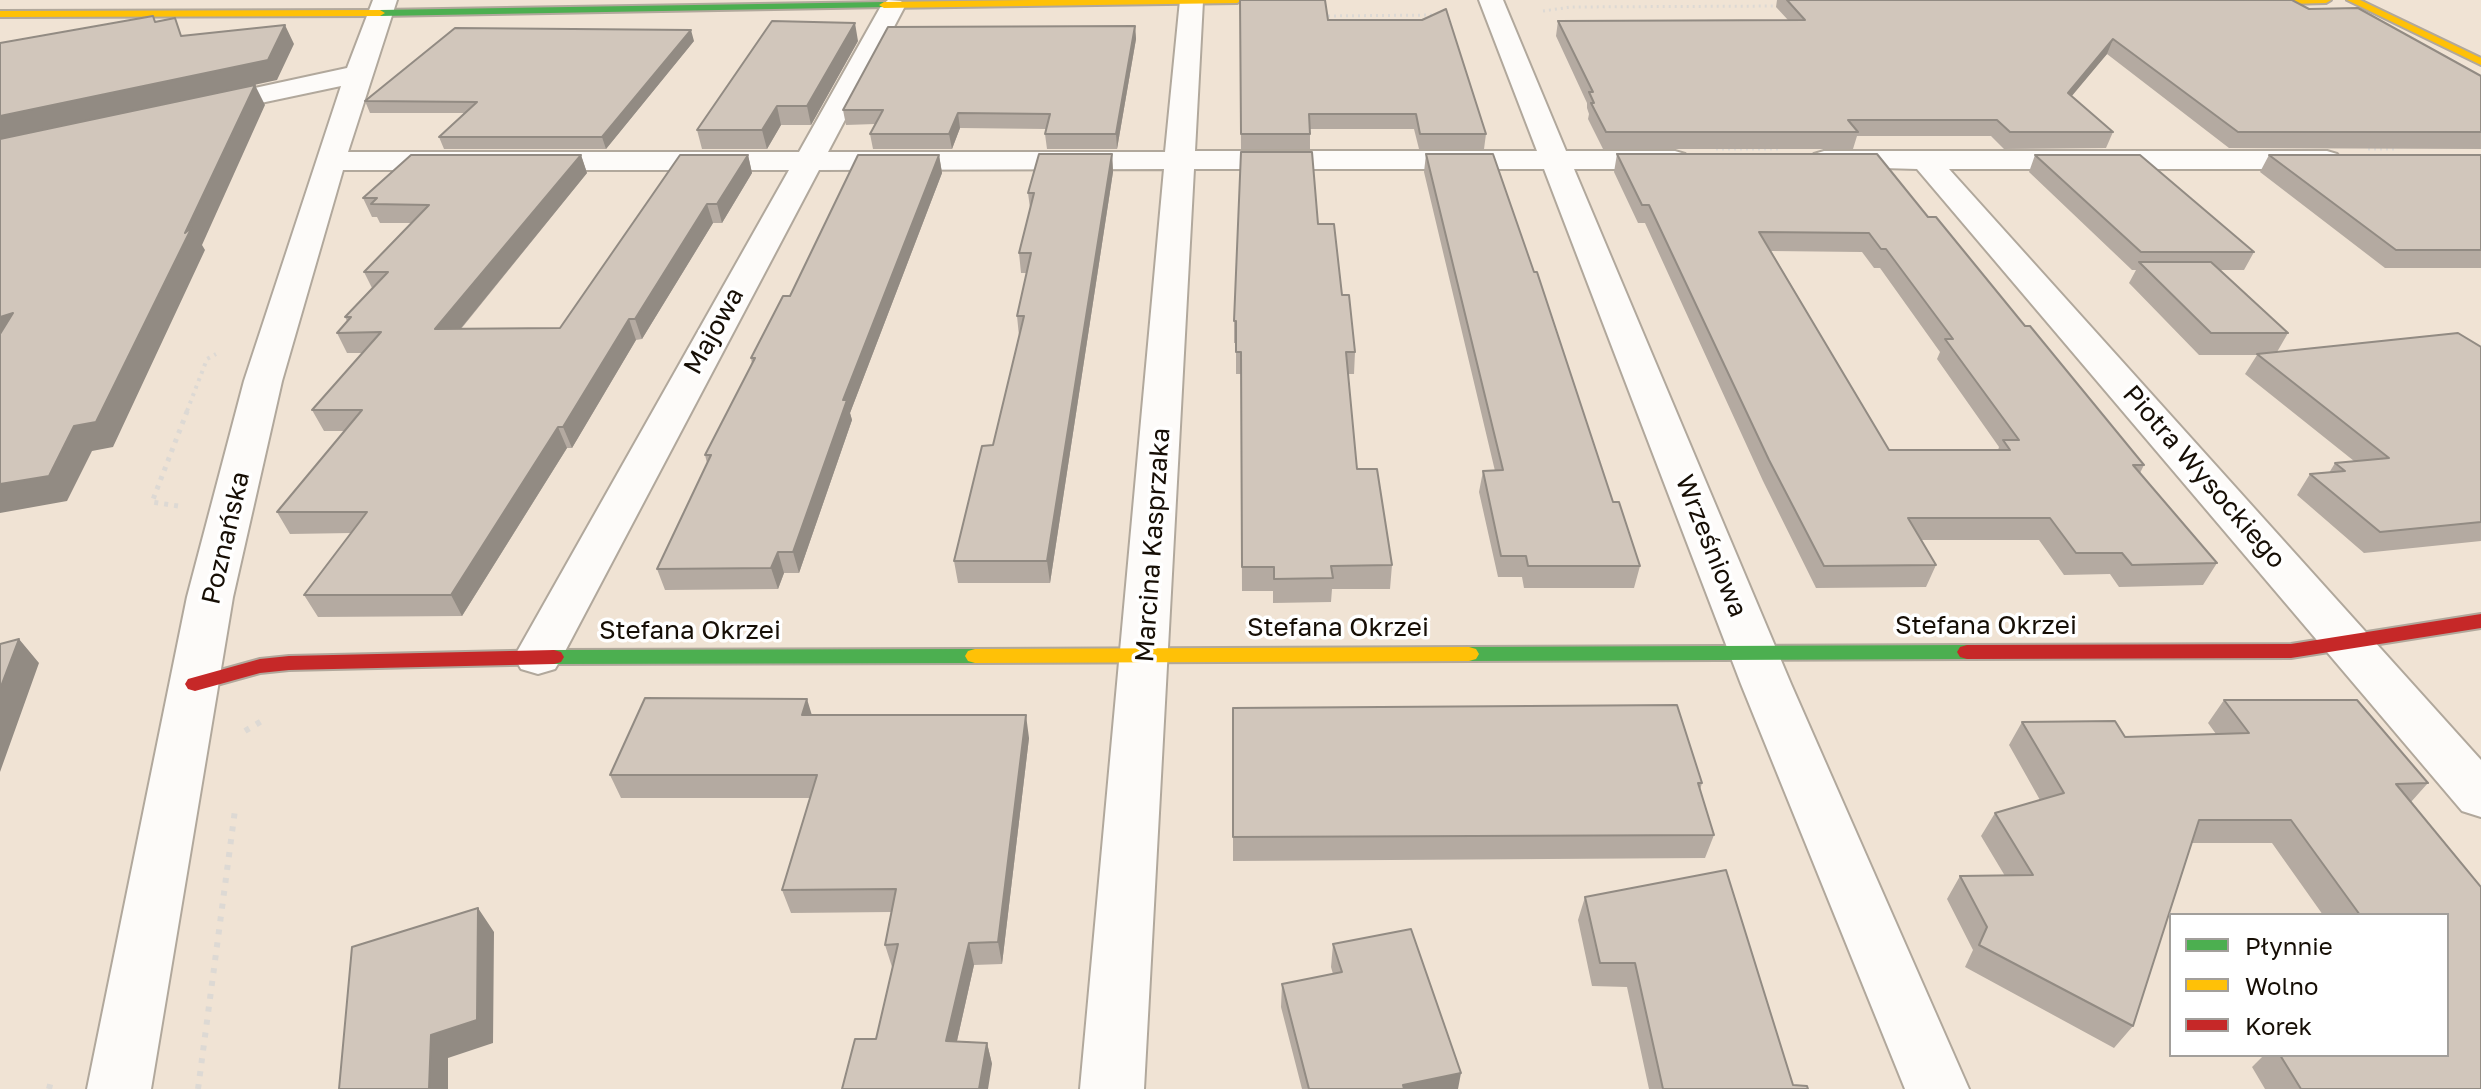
<!DOCTYPE html>
<meta charset="utf-8">
<style>
body{margin:0}
#map{position:relative;width:2481px;height:1089px;overflow:hidden;background:#f0e3d4;font-family:"Golos Text",sans-serif}
canvas{display:block}
.legend{position:absolute;left:2169px;top:913px;width:280px;height:144px;box-sizing:border-box;background:#fff;border:2px solid #a29f9b;margin:0;padding:10px 14px;list-style:none;font-size:24px;color:#160e05}
.legend li{display:flex;align-items:center;gap:16px;height:40px}
.legend b{width:40px;border:2px solid #a29f9b}
</style>
<div id="map">
<canvas width="2481" height="1089"></canvas>
<ul class="legend">
<li><b style="height:10px;background:#4caf50"></b>Płynnie</li>
<li><b style="height:10px;background:#ffc107"></b>Wolno</li>
<li><b style="height:10px;background:#c62828"></b>Korek</li>
</ul>
</div>
<script>
const ctx = document.querySelector('canvas').getContext('2d');
ctx.lineJoin = 'round';
function strokePath(path, color, width, dash) { ctx.strokeStyle = color; ctx.lineWidth = width; ctx.lineCap = dash ? 'butt' : 'round'; ctx.setLineDash(dash || []); ctx.stroke(path); }
function fillPath(path, color) { ctx.fillStyle = color; ctx.fill(path, 'evenodd'); }
function label(font, color, halo, rows, align = 'center') {
  ctx.font = font + ' "Golos Text",sans-serif'; ctx.lineWidth = 7; ctx.setLineDash([]); ctx.textBaseline = 'middle'; ctx.strokeStyle = halo; ctx.fillStyle = color; for (const [text, x, y, turn = 0] of rows) {
    ctx.save(); ctx.translate(x, y); ctx.rotate((+turn || 0) * Math.PI / 180); ctx.textAlign = isNaN(turn) ? turn : align; if (halo) ctx.strokeText(text, 0, 0); ctx.fillText(text, 0, 0); ctx.restore();
  }
}
const pathFar3 = new Path2D(`
 M1543 11 1571 7 1781 6
 M1322 16 1436 15
 M1716 149H1782
 M2368 149H2398`);
const pathFar2 = new Path2D(`
 M187 411 207 359 216 354`);
const pathFar1 = new Path2D(`
 M178 506 152 502 188 409`);
const path = new Path2D(`
 M245 731 265 719
 M49 1089 52 1077
 M198 1089 235 810`);
const street = new Path2D(`
 M373 0H397L348 152H799L881 6 888 0 901 1 905 6 828 152H1165L1180 0 1203 1 1195 151H1537L1479 0H1503L1566 151H1675L1685 154 1690 160 1685 166 1675 169H1574L1791 684 1969 1089H1905L1741 684 1544 169H1194L1144 1089H1080L1164 169 819 170 562 657 555 669 538 674 521 669 514 657 789 170H343L282 381 233 597 151 1089H87L187 597 244 381 341 86 204 115 194 113 190 107 194 101 204 99 347 68Z
 M1824 151H2327L2337 154 2342 160 2337 166 2327 169H1949L2481 760V817L2462 811 1917 169 1814 166 1809 160 1814 154Z`);
const fast = new Path2D(`
 M884 2 887 3V7L380 16 375 13 380 10Z
 M1967 645 1974 647 1977 652 1974 657 1967 659 1469 661 1462 659 1459 654 1462 649 1469 647Z
 M975 649 982 651 985 656 982 661 975 663 554 664 547 662 544 657 547 652 554 650Z`);
const slow = new Path2D(`
 M1032 0H1242L1237 3 884 8 879 5 884 2Z
 M2114 0H2331L2326 3 2209 6 2119 3Z
 M2347 0H2360L2481 58V65Z
 M0 11 380 10 385 13 380 16 0 17Z
 M1469 647 1476 649 1479 654 1476 659 1469 661 975 663 968 661 965 656 968 651 975 649Z`);
const jam = new Path2D(`
 M2481 614V628L2291 658 1967 659 1960 657 1957 652 1960 647 1967 645 2291 644Z
 M554 650 561 652 564 657 561 662 554 664 289 670 260 673 195 691 188 689 185 684 188 679 260 659 289 656Z`);
const wall = new Path2D(`
 M1240 0 1328 20 1486 134 1484 149H1419L1414 129H1310V149H1241Z
 M1777 0H2292L2309 9 2481 76V149L2229 148 2107 54 2071 96 2113 132 2106 148 2004 149 1991 136H1857L1853 149H1603L1588 119 1589 114 1587 108V103L1556 36 1558 21 1788 20 1776 7Z
 M1135 26 1136 39 1117 149H1047L1045 134 1046 129 960 128 952 149H873L870 134 875 124 846 125 843 110Z
 M694 41 606 149H444L439 137 464 113H370L365 101Z
 M858 41 811 125H781L767 149H702L697 130Z
 M1112 154 1113 172 1050 583H958L954 561 993 445 1019 336 1017 316 1027 273H1021L1019 253 1030 208 1028 193Z
 M1426 154 1613 502 1640 566 1634 588H1524L1522 577H1498L1479 492 1483 471H1495L1424 172Z
 M1617 154 1928 217 2025 326 2144 465 2140 473 2217 563 2203 585 2119 587 2110 574 2064 575 2039 540H1921L1936 565 1926 587 1816 588 1763 481 1645 223H1638L1614 172ZM1771 251 1862 252 1874 268H1880L1940 352 1937 359 1999 447 1998 450H1889Z
 M581 155 587 173 461 329 560 328 748 155 752 173 722 223H713L642 339 636 340 572 448H567L462 616 318 617 304 595 351 533 290 534 277 512 345 431H324L312 410 363 353H347L337 333 347 321 345 317 372 288 364 272 411 223H380L377 217H372L363 198Z
 M939 155 942 173 850 413 852 420 799 573H784L778 589 665 590 657 569 707 463 705 455 752 364 751 358 790 296Z
 M2035 155 2254 252 2244 270H2220L2288 333 2277 352 2481 347V541L2364 553 2297 495 2310 474 2329 473 2335 463 2354 461 2245 374 2257 355H2199L2129 283 2136 270H2132L2029 172Z
 M2269 155H2481V268H2385L2260 172Z
 M1318 224 1342 295 1355 352 1354 374H1348L1357 469 1392 565 1390 589H1332L1331 602 1273 603V591H1242L1241 374H1236V343H1234V321Z
 M2224 700H2357L2428 783 2411 802 2481 887V1089H2265L2252 1067 2264 1055H2447V915H2323L2272 843H2192L2133 1026 2114 1048 1965 967 1973 950 1947 899 1960 876H2005L1981 836 1995 813 2040 800 2009 745 2022 722 2115 721 2125 737 2216 734 2208 723Z
 M1233 708 1702 783 1700 790 1714 835 1705 858 1233 861Z
 M812 715 1029 738 1002 964 974 965 957 1041 987 1043 992 1064 876 1039 893 967H892L885 945 891 912 791 913 782 890 810 798H621L610 775Z
 M1585 897 1793 1085 1808 1089H1649L1627 987 1592 986 1578 920Z
 M1333 944 1458 1089H1302L1281 1007 1282 984 1333 974 1331 967Z`);
const shadedWall = new Path2D(`
 M855 23 858 41 811 125 807 106Z
 M285 25 294 44 277 80 0 140V116Z
 M1135 26 1136 39 1117 149 1116 134Z
 M691 30 694 41 606 149 602 137Z
 M2113 39 2107 54 2061 109 2068 93Z
 M255 85 265 105 202 245 205 250 113 447 92 451 67 501 0 513V484L74 426 185 233Z
 M777 106 781 125 767 149 762 130Z
 M958 113 960 128 952 149 949 134Z
 M1112 154 1113 172 1050 583 1047 561Z
 M581 155 587 173 444 349 435 329Z
 M748 155 752 173 722 223 717 204Z
 M939 155 942 173 850 413 852 420 799 573 793 552 843 400Z
 M707 204 713 223 642 339 635 319Z
 M13 313 0 344V317Z
 M629 319 636 340 572 448 563 427Z
 M558 427 567 448 462 616 451 595Z
 M778 552 784 573 778 589 771 568Z
 M19 639 39 663 0 772V689Z
 M807 699 814 722 802 715Z
 M1026 715 1029 738 1002 964 998 942Z
 M478 908 494 932 493 1043 448 1058V1089H429L431 1035Z
 M969 943 974 965 952 1063 946 1041Z
 M987 1043 992 1064 988 1089H979Z
 M1461 1073 1458 1089H1403V1085Z`);
const building = new Path2D(`
 M1240 0H1325L1328 20H1422L1446 9 1486 134H1420L1416 114H1309L1310 134H1241Z
 M1787 0H2292L2309 9 2358 8 2481 76V132H2238L2113 39 2068 93 2113 132H2010L1997 120H1848L1858 132H1606L1591 103H1594L1589 92H1593L1558 21 1805 20Z
 M153 16 155 22 175 18 181 36 285 25 268 60 0 116V43Z
 M772 21 855 23 807 106H777L762 130H697Z
 M1135 26 1116 134H1045L1050 114 958 113 949 134H870L883 110H843L888 27Z
 M455 28 691 30 602 137H439L477 102 365 101Z
 M255 85 185 233 192 227 96 422 74 426 49 476 0 484V334L13 313 0 317V139Z
 M1241 152H1312L1318 224H1334L1342 295H1349L1355 352H1346L1357 469H1377L1392 565 1331 566 1333 578 1274 579V567H1242L1241 352H1236V321H1234Z
 M1039 154H1112L1047 561H954L982 446 993 445 1024 316H1017L1031 253H1019L1034 193H1028Z
 M1426 154H1493L1534 272H1537L1613 502H1619L1640 566H1528L1526 556H1501L1483 471 1503 470Z
 M1617 154H1877L1928 217H1936L2025 326H2030L2144 465H2133L2217 563 2132 565 2122 553H2076L2050 518H1908L1936 565 1824 566 1769 460 1649 205H1642ZM1759 232 1869 233 1881 249H1886L1953 339H1945L2019 440H2003L2010 450H1889Z
 M411 155H581L435 329 560 328 680 155H748L717 204H707L635 319H629L563 427H558L451 595H304L367 512H277L362 410H312L381 332 337 333 351 317H345L388 272H364L429 205 371 204 377 198H363Z
 M858 155H939L843 400H847L793 552H778L771 568 657 569 711 455H705L755 358H751L783 296H790Z
 M2035 155H2140L2254 252H2141Z
 M2269 155H2481V250H2396Z
 M2139 262H2211L2288 333H2211Z
 M2458 333 2481 347V522L2380 532 2310 474 2345 471 2335 463 2389 458 2257 354Z
 M19 639 0 689V644Z
 M645 698 807 699 802 715H1026L998 942 969 943 946 1041 987 1043 979 1089H842L855 1039H876L898 944 885 945 896 889 782 890 817 775H610Z
 M2224 700H2357L2428 783 2396 784 2481 887V1089H2301L2280 1055H2447V915H2360L2291 820H2199L2133 1026 1979 945 1987 927 1960 876 2033 875 1995 813 2064 793 2022 722 2115 721 2125 737 2249 733Z
 M1677 705 1702 783H1698L1714 835 1233 837V708Z
 M1726 870 1793 1085 1807 1086 1808 1089H1663L1635 963H1600L1585 897Z
 M478 908 477 1020 431 1035 429 1089H339L352 947Z
 M1411 929 1461 1073 1403 1085 1404 1089H1309L1282 984 1342 972 1333 944Z`);
const streetNames = [
 ["Majowa",714,331,-61],
 ["Piotra Wysockiego",2204,477,49],
 ["Poznańska",226,538,-77],
 ["Marcina Kasprzaka",1153,545,-86],
 ["Wrześniowa",1711,546,68],
 ["Stefana Okrzei",1986,626],
 ["Stefana Okrzei",1338,628],
 ["Stefana Okrzei",690,631]
];
strokePath(street, '#b1a89c', 4);
strokePath(fast, '#b1a89c', 4);
strokePath(slow, '#b1a89c', 4);
strokePath(jam, '#b1a89c', 4);
strokePath(pathFar3, '#ddd9d4', 3, [2, 4]);
strokePath(pathFar2, '#ddd9d4', 4, [3, 5]);
strokePath(pathFar1, '#ddd9d4', 5, [4, 6]);
strokePath(path, '#ddd9d4', 6, [5, 8]);
fillPath(street, '#fdfbf9');
fillPath(fast, '#4caf50');
fillPath(slow, '#ffc107');
fillPath(jam, '#c62828');
fillPath(wall, '#b4aaa1');
fillPath(shadedWall, '#928b83');
fillPath(building, '#d1c6bb');
strokePath(building, '#928b83', 2);
label('26px', '#160e05', '#fff', streetNames);
</script>
